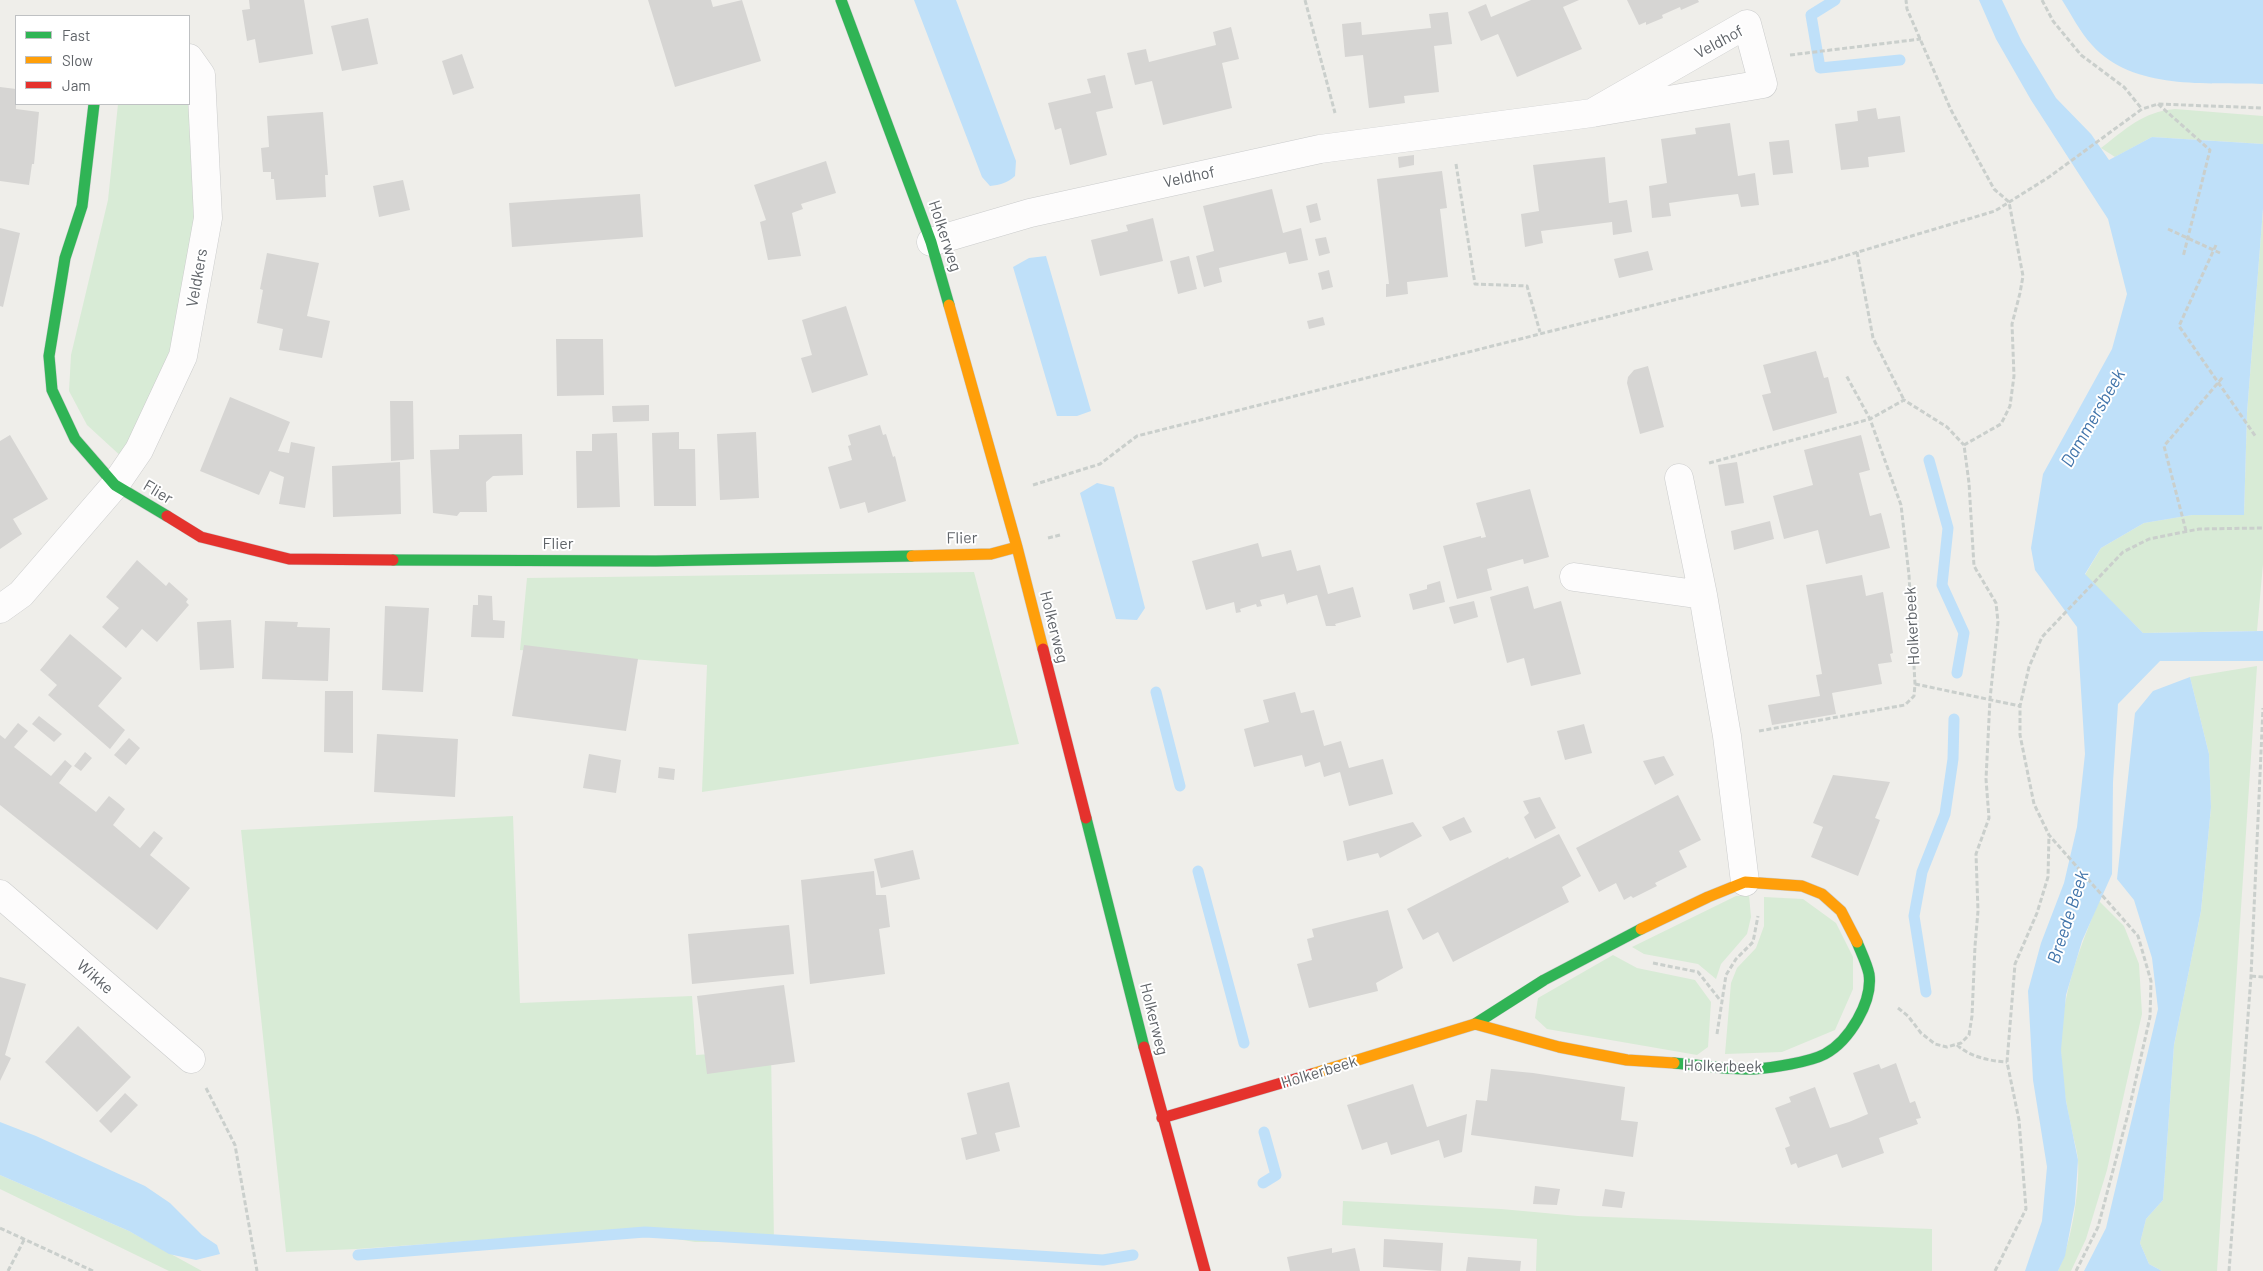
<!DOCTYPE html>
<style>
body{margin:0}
#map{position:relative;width:2263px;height:1271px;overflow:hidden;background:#efeeea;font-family:Barlow,sans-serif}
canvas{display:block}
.legend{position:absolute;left:15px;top:15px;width:175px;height:90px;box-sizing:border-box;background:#fff;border:1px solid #bfc1c3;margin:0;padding:6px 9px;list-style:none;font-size:15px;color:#5f6368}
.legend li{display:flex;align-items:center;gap:10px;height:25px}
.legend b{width:25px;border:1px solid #bfc1c3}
</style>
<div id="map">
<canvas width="2263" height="1271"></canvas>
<ul class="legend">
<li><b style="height:6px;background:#30b455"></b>Fast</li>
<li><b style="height:6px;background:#ff9f0a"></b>Slow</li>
<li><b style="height:6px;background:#e5322d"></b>Jam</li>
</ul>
</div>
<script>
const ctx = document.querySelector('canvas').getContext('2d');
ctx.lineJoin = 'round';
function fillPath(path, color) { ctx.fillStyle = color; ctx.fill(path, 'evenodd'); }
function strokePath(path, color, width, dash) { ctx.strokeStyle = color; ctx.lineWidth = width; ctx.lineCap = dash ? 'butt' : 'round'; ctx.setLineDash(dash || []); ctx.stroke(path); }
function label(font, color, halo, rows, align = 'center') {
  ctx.font = font + ' Barlow,sans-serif'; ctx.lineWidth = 4; ctx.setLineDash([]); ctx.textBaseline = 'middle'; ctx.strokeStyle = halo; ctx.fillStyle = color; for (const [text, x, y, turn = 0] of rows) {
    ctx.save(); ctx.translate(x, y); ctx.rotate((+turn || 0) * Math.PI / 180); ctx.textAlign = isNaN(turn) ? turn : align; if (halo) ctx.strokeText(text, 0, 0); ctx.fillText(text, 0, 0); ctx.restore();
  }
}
const green = new Path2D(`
 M118 104H189L195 221 176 335 128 454 124 459 87 425 69 391 71 355 108 200Z
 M2175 109 2263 116V144L2152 137 2115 157 2101 148C2126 129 2142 112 2175 109Z
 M2263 209V564L2257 631 2143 633 2085 575 2101 548 2144 523 2192 515H2244L2247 413Z
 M974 572 1019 744 702 792 707 665 520 650 527 578Z
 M2257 666 2217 1271H2162L2149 1264 2140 1243 2146 1219 2163 1200 2174 1045 2201 911 2211 807 2209 754 2190 677Z
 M513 816 520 1003 692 996 696 1055 771 1050 774 1242H695L622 1230 357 1249 286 1252 241 830Z
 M1749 895 1751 917 1747 934 1721 964 1716 979 1698 964 1644 954 1632 947 1736 896Z
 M1764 897 1803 899 1836 923 1853 957V989L1835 1030 1782 1052 1725 1054 1731 983 1737 968 1756 948 1764 926Z
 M2099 901 2124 926 2139 964 2142 1014 2107 1170 2086 1239 2071 1271H2058C2071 1244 2080 1190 2078 1160 2077 1149 2073 1137 2071 1126 2066 1102 2061 1076 2061 1051 2060 998 2079 949 2099 901Z
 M1613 955 1637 968 1695 980 1711 1002 1708 1047 1697 1055 1547 1029 1535 1018 1538 998Z
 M0 1175 129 1231 202 1271H169L0 1189Z
 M1343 1201 1501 1209 1578 1216 1932 1229V1271H1536L1537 1239 1342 1225Z`);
const water = new Path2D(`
 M914 0H956L1016 161 1015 176C1007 183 1000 185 990 186L982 177Z
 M1979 0H2002L2022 42 2056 98 2091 134 2109 160 2152 137 2263 144V209L2247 413 2244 515H2192L2144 523 2101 548 2085 574 2143 633 2263 631V661H2160L2118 704 2113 782 2112 874 2082 941 2066 995 2061 1050 2066 1101 2078 1160 2075 1204 2065 1256 2058 1271H2025L2042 1221 2047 1167 2033 1080 2028 991 2041 943 2064 883 2077 827 2085 754 2077 627 2035 570 2031 548 2043 474 2112 349 2127 294 2108 219 2031 100 1996 39Z
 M2062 0H2263V84C2207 82 2133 91 2092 45 2080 32 2071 14 2062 0Z
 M1046 256 1091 411 1077 416H1057L1013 267 1029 258Z
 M1097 483 1114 487 1145 608 1137 620 1116 619 1080 493Z
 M2190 677 2209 754 2211 807 2201 911 2174 1045 2163 1200 2146 1219 2140 1243 2149 1264 2162 1271H2084L2106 1228 2158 1009 2152 958 2134 900 2117 879 2135 713 2153 691Z
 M0 1122 36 1136 145 1186 170 1203 202 1235 217 1245 220 1254 196 1260 169 1254 129 1231 0 1175Z`);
const stream = new Path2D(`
 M1835 0 1811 15 1820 68 1900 60
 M1929 460 1948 528 1942 585 1964 633 1957 673
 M1156 692 1180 786
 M1198 871 1244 1043
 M1926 992 1914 916 1922 872 1945 814 1953 759 1954 719
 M1263 1183 1276 1175 1264 1132
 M358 1255 645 1232 1103 1260 1133 1255`);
const building = new Path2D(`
 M249 0H304L313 54 259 63 255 39 247 41 242 10 250 9Z
 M648 0H711L713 7 742 0 761 61 675 87Z
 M1531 0H1579L1563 7 1582 49 1517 77 1498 34 1481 41 1468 12 1486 4 1491 17Z
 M1627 0H1666L1668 5 1666 0H1698L1699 2 1681 10 1680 7 1662 15 1663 18 1646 25V22L1639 25Z
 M1448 12 1452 44 1434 46 1439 92 1404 96 1405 103 1369 108 1363 55 1345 57 1342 24 1361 22 1362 35 1431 28 1429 14Z
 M368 18 378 64 342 71 331 26Z
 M1231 27 1239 59 1222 63 1232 108 1163 125 1152 81 1135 85 1127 53 1146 49 1149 62 1216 45 1213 32Z
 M462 54 474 88 453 95 442 61Z
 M1105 75 1113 108 1096 112 1107 155 1070 165 1061 128 1055 130 1048 103 1091 93 1087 79Z
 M0 87 16 89V109L39 112 34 164H32L29 185 0 181Z
 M1876 108 1878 119 1900 116 1905 152 1868 157 1869 167 1841 170 1835 124 1858 121 1857 111Z
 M323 112 328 175H325L326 197 276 200 274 179H271V172H263L261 148 269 147 267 116Z
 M1730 123 1738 176 1755 173 1759 205 1741 207 1738 194 1704 198 1669 203 1671 216 1652 218 1649 186 1667 183 1661 139 1696 134 1695 128Z
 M1789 140 1793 173 1773 175 1769 142Z
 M1414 155V165L1399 168 1398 157Z
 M1605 157 1609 203 1627 200 1632 232 1613 235 1612 222 1541 231 1543 243 1525 247 1521 214 1539 211 1533 165Z
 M826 161 836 193 801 204 803 209 792 213 801 256 768 260 760 222 766 220 754 185Z
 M1442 171 1447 208 1440 209 1448 277 1407 282 1408 294 1386 297V284H1389L1377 179Z
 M403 180 410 210 379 217 373 186Z
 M1272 189 1283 233 1301 228 1308 260 1289 264 1286 252 1219 268 1222 282 1204 287 1196 256 1214 251 1203 206Z
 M640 194 643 237 512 247 509 203Z
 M1317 203 1321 220 1310 223 1306 206Z
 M1153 218 1163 261 1100 276 1091 240 1128 231 1126 225Z
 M0 228 20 233 3 307 0 306Z
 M1326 237 1330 253 1319 256 1315 239Z
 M1648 251 1653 270 1619 278 1614 259Z
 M267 253 319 263 307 316 330 321 322 358 279 350 283 329 257 323 263 290 260 289Z
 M1189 256 1197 289 1178 294 1170 261Z
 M1329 270 1333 287 1322 290 1318 273Z
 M846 306 868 375 812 393 801 358 812 355 802 320Z
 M1323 317 1325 325 1309 329 1307 321Z
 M556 339H603L604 395 557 396Z
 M1816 351 1824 378 1828 377 1837 413 1773 431 1762 395 1771 393 1763 365Z
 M1648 366 1664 427 1640 434 1627 383 1628 377 1634 370Z
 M230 397 290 422 278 451 289 453 291 442 315 447 305 508 279 504 284 477 270 471 259 495 200 471Z
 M390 401H413L414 459 391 461Z
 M649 405V421L613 422 612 406Z
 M880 425 883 435 886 434 893 457 895 456 906 501 868 513 865 502 840 509 828 467 852 460 848 446 851 445 848 435Z
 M679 432V449H695L696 506H654L652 433Z
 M756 432 759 498 720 500 717 434Z
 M617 433 620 507 577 508 576 451H592V434Z
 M522 434 523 475 493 476 486 482 487 512H460L457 516 433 513 430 450 459 449V435Z
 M10 435 48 499 13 519 22 534 0 549V441Z
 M1861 435 1870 470 1859 473 1870 516 1881 513 1890 548 1826 564 1818 530 1784 539 1773 496 1813 485 1804 450Z
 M400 462 401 514 333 517 332 466Z
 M1737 462 1744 503 1725 506 1718 465Z
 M1530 489 1549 557 1524 564 1523 559 1487 569 1492 590 1457 599 1443 546 1481 536V538L1486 537 1476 503Z
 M1770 521 1774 539 1734 550 1731 531Z
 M1258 543 1262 557 1291 550 1297 571 1320 565 1328 594 1353 587 1361 617 1335 624 1336 626H1326L1317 595 1288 603 1287 605 1284 594 1260 600 1262 606 1257 607 1256 604 1240 609 1241 612 1236 613 1234 602 1206 610 1192 561Z
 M137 560 166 586 169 582 188 599 186 602 189 605 157 642 142 629 126 648 102 627 119 608 106 597Z
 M1862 575 1866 596 1883 592 1889 627 1893 653 1890 654 1892 662 1878 664 1882 684 1832 693 1836 714 1772 725 1768 705 1820 696 1816 675 1822 674 1806 585Z
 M1440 581 1445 602 1413 610 1409 594 1427 589V585Z
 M1528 586 1534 609 1561 601 1581 674 1531 686 1524 658 1507 663 1490 597Z
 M478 595 492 596 493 620 505 621 504 638 471 637 473 605H478Z
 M1474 601 1478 617 1454 624 1449 607Z
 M385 606 429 608 423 692 382 690Z
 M231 620 234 668 200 670 197 622Z
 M265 621 298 622 297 627 330 628 328 681 262 679Z
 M70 634 122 678 98 706 125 730 110 749 48 695 57 685 40 670Z
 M524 645 638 659 626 731 512 716Z
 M325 691H353V753L324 752Z
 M1295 692 1301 713 1314 710 1324 746 1341 741 1349 768 1383 759 1393 794 1349 806 1340 772 1324 777 1320 762 1305 767 1302 755 1254 767 1244 729 1269 722 1263 700Z
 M39 716 62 734 54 742 32 724Z
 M18 723 28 731 14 747 51 776 65 760 72 766 59 783 96 812 109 796 118 803 125 809 113 825 140 848 154 831 163 838 150 855 190 888 157 930 0 805V735L5 739Z
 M1584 724 1592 753 1565 760 1557 731Z
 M377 734 458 739 455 797 374 792Z
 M129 738 140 748 126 765 114 755Z
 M85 752 92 758 81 771 74 766Z
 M589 754 621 760 616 793 583 788Z
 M1664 756 1674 775 1655 785 1643 761Z
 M659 767 675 769 674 780 658 778Z
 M1833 775 1890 782 1875 818 1880 820 1858 876 1811 857 1823 827 1813 823Z
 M1678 795 1701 840 1679 851 1687 867 1655 883 1657 886 1633 898 1631 896 1624 900 1616 883 1599 892 1576 848Z
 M1540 797 1556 828 1535 839 1524 817 1529 813 1523 801Z
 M1464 817 1472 832 1450 841 1442 827Z
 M1413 822 1422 836 1380 858 1378 853 1347 861 1343 841Z
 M1559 834 1581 876 1562 887 1569 902 1453 962 1438 932 1423 940 1407 909 1508 857 1509 859Z
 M913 850 920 879 881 888 874 859Z
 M874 871 876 895H886L890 927 879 929 885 974 810 984 801 880Z
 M1388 910 1403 968 1376 983 1378 991 1309 1008 1297 964 1312 960 1307 939 1314 937 1312 929Z
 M789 925 794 974 692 984 688 934Z
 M0 977 26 984 5 1055 11 1058 0 1081Z
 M784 985 795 1062 707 1074 697 996Z
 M78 1026 131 1077 97 1112 45 1062Z
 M1896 1063 1910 1103 1915 1101 1921 1118 1916 1119 1918 1124 1879 1138 1884 1153 1842 1168 1837 1154 1798 1168 1796 1163 1791 1165 1785 1148 1790 1146 1775 1108 1791 1102 1789 1097 1815 1087 1830 1128 1849 1122 1868 1114 1853 1073 1879 1064 1881 1069Z
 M1491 1069 1533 1073 1625 1087 1621 1120 1638 1122 1633 1157 1471 1135 1476 1100 1487 1101Z
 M1009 1082 1020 1127 995 1133 1000 1151 966 1160 961 1138 977 1134 967 1093Z
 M1413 1084 1427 1127 1467 1114 1462 1152 1444 1158 1439 1140 1391 1155 1387 1142 1362 1150 1347 1105Z
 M125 1093 138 1105 111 1133 99 1121Z
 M1535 1186 1560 1189 1557 1205 1533 1204Z
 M1605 1189 1625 1192 1622 1208 1602 1206Z
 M1384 1239 1443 1243 1441 1271 1383 1267Z
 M1332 1248V1253L1355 1248 1360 1271H1290L1287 1257Z
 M1468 1257 1521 1261 1520 1271H1466Z`);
const path = new Path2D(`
 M1305 0 1335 113
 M2042 0 2053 21 2081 55 2124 87 2142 109
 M1790 55 1921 39
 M2158 104 2210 150 2183 257
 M1456 164 1475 284 1527 286 1540 332
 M2168 229 2220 253
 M2216 245 2179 326 2256 437
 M1857 252 1873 338 1904 400
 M1709 463 1870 419 1904 400 1947 427 1964 445
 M1033 485 1100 464 1137 436 1828 261 1995 211 2049 177 2142 109 2158 104 2263 108
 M2186 531 2164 446 2223 377
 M1048 538 1060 535
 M1915 684 2020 706
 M1759 731 1905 705 1914 696 1915 684 1909 575 1901 505 1870 419 1846 375
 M1653 963 1698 972 1720 1000
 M2251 976 2263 977
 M1898 1008 1908 1016 1921 1033 1935 1044 1947 1047 1961 1043 1969 1035 1972 1016 1975 946 1978 911 1976 854 1989 818 1986 779 1990 699 1998 622 1996 603 1974 566 1969 483 1964 445 2001 424 2010 406 2014 376 2012 324 2020 293 2023 276 2009 202 1994 189 1951 110 1907 9 1906 0
 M1717 1034 1726 975 1736 959 1753 942 1758 916
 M1957 1045C1970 1057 1990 1061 2007 1062
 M206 1088 235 1145 257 1271
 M0 1228 93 1271
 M8 1271 24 1240
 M1995 1271 2026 1209 2019 1120 2007 1062 2015 964 2037 913 2048 877 2049 835
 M2076 1271 2098 1227 2128 1114 2150 1017 2151 981 2138 936 2049 835 2034 804 2020 735V706L2029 667 2042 637 2123 552 2149 539 2199 529 2263 528
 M2229 1271 2251 976 2263 708`);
const street = new Path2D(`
 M931 242 1030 213 1320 149 1592 113 1763 84 1747 24 1592 113
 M1679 478 1703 595 1727 736 1745 882
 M1574 577 1703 595
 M0 609 21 594 115 485 139 450 183 356 208 218 201 75 189 58
 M0 894 191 1059`);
const fast = new Path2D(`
 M841 0 931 242 949 305
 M94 104 82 206 65 258 49 356 52 390 75 439 115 485 167 516
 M393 560 656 561 912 556
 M1086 818 1144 1047
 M1475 1024 1544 980 1641 929
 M1674 1063C1700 1065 1728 1070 1754 1069 1772 1068 1810 1062 1825 1054 1849 1041 1873 1002 1869 974 1867 964 1861 952 1857 942`);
const slow = new Path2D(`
 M949 305 1017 547 1043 649
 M912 556 991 554 1017 547
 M1641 929 1708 897 1745 882 1802 886 1822 894 1841 911 1857 942
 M1312 1074 1475 1024 1559 1047 1627 1060 1674 1063`);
const jam = new Path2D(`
 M167 516 201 537 289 559 393 560
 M1043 649 1086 818
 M1144 1047 1205 1271
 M1162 1118 1312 1074`);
const streetNames = [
 ["Veldhof",1719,42,-28],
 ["Veldhof",1189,177,-12],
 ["Holkerweg",945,236,72],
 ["Veldkers",197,278,-80],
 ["Flier",158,492,31],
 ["Flier",962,538,-1],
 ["Flier",558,544],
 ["Holkerbeek",1912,626,-93],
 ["Holkerweg",1054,627,76],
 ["Wikke",95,977,41],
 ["Holkerweg",1154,1019,76],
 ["Holkerbeek",1723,1066,1],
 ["Holkerbeek",1319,1072,-17]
];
const waterNames = [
 ["Dammersbeek",2093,418,-60],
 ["Breede Beek",2068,917,-72]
];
fillPath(green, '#d8ebd6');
fillPath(water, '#bfe0f9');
strokePath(stream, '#bfe0f9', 11);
fillPath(building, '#d6d5d3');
strokePath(street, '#cbcccc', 29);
strokePath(fast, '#cacacb', 12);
strokePath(slow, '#cacacb', 12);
strokePath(jam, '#cacacb', 12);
strokePath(path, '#cacfcc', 3, [5, 2.5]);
strokePath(street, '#fdfcfc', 28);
strokePath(fast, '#30b455', 11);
strokePath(slow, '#ff9f0a', 11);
strokePath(jam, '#e5322d', 11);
label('16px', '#5f6368', '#fff', streetNames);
label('italic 18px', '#4174aa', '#fff', waterNames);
</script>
